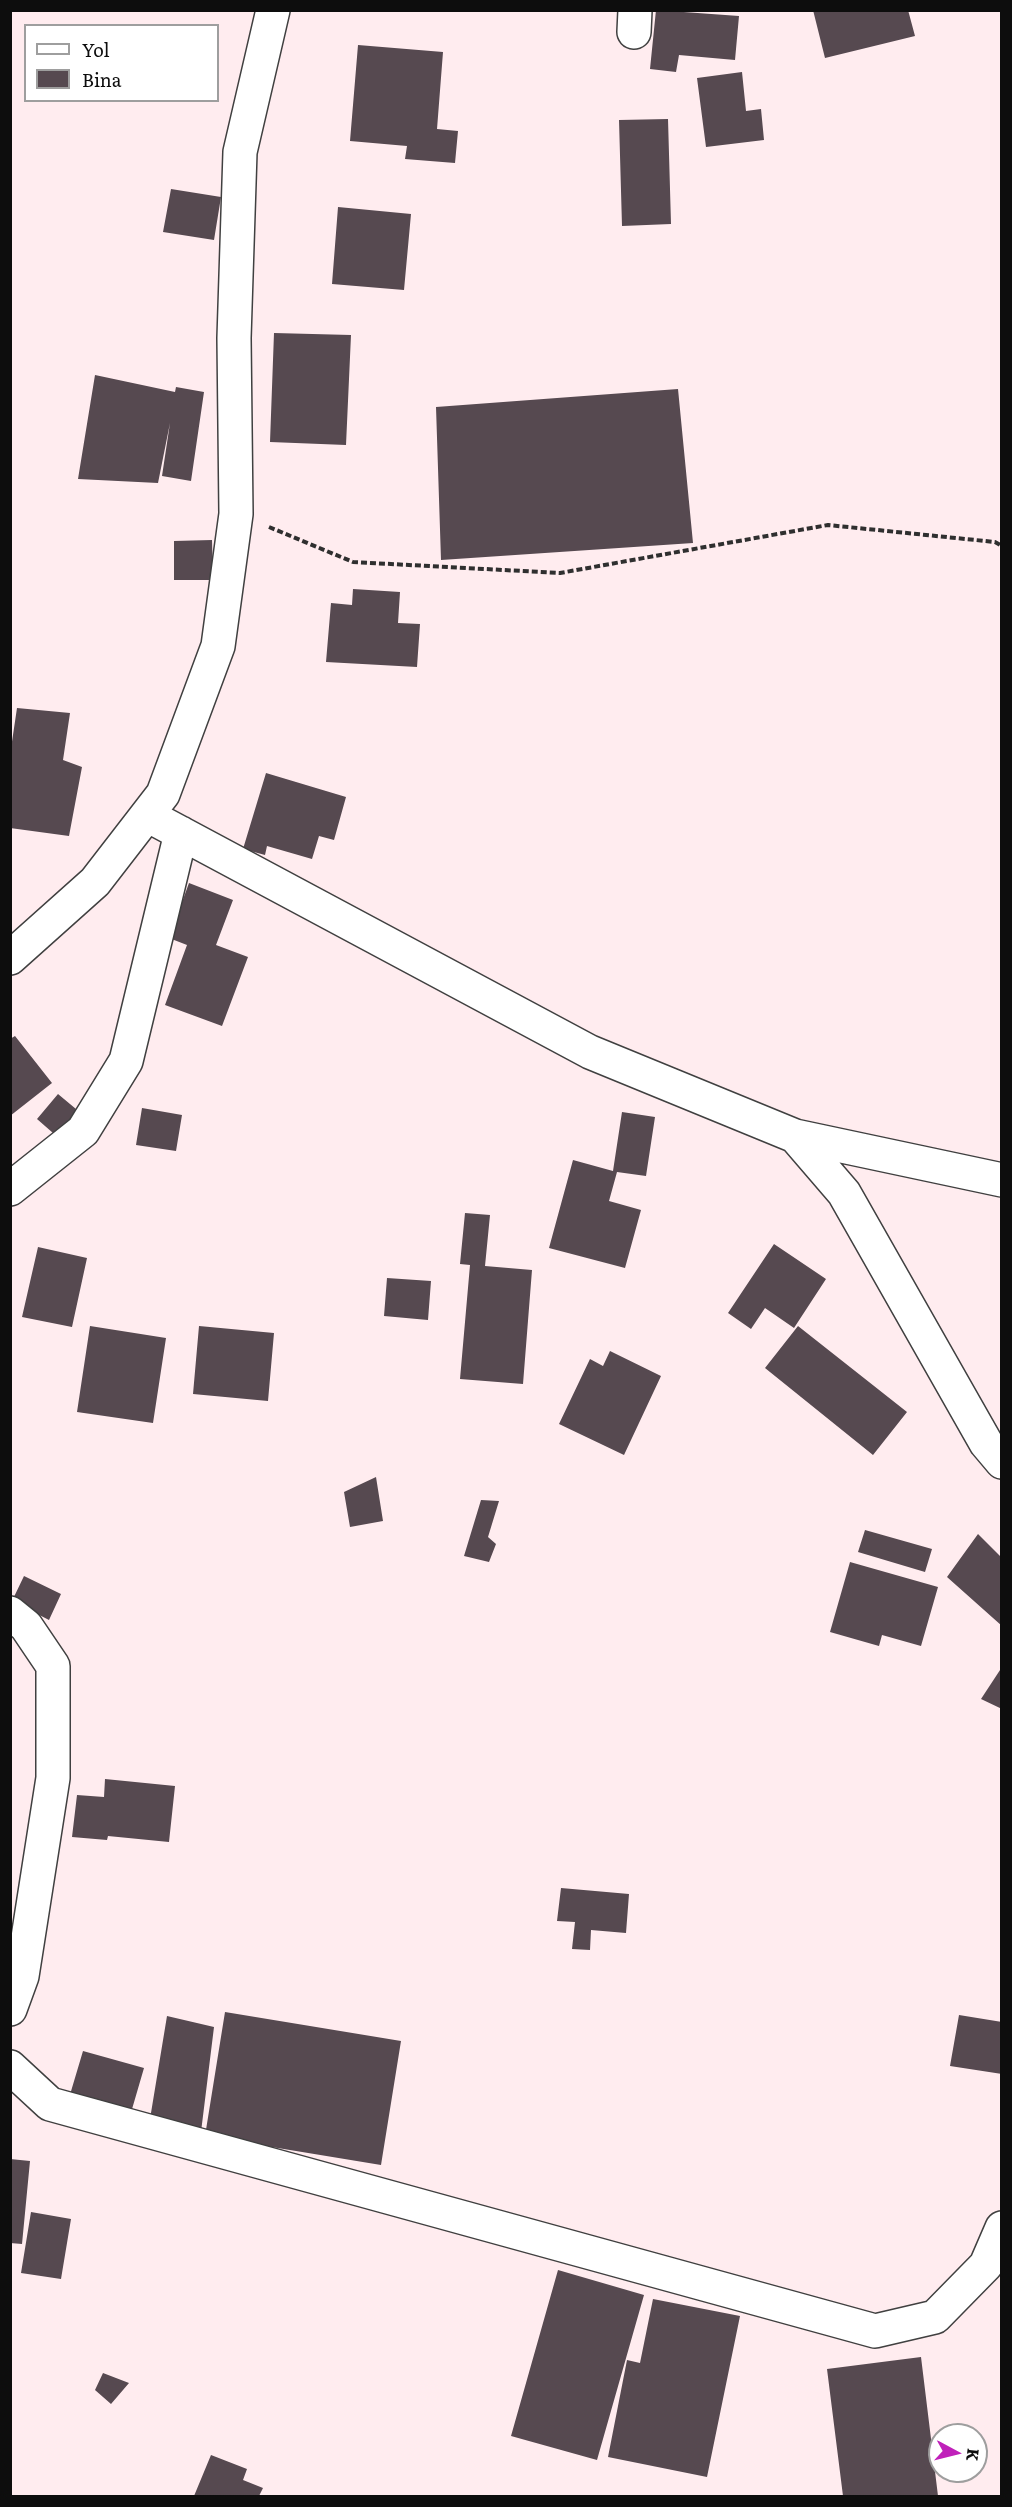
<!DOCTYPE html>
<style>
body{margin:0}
#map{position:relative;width:1012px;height:2507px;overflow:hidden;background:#ffecef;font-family:Literata,serif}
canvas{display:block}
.frame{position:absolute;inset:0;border:12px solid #0d0d0d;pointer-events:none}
.legend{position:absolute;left:24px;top:24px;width:195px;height:78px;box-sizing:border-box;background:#fff;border:2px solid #9e9e9e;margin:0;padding:8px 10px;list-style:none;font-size:18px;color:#0d0d0d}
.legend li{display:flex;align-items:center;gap:12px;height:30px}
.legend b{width:30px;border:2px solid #9e9e9e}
.north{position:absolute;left:928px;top:2423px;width:60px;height:60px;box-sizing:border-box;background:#fff;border:2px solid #9e9e9e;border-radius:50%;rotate:97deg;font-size:16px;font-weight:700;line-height:24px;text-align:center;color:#0d0d0d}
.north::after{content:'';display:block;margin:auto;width:21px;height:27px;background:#c021ba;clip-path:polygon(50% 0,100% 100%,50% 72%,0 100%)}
</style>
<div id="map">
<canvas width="1012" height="2507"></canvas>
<div class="frame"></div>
<ul class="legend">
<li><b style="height:8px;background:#fff"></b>Yol</li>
<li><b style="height:16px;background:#564950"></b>Bina</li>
</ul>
<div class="north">K</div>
</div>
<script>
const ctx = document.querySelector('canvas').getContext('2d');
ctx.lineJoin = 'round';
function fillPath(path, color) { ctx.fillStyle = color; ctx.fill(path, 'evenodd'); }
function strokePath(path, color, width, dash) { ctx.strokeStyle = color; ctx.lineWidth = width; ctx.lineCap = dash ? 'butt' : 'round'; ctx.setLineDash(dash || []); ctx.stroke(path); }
const building = new Path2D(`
 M656 10 739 16 735 60 679 55 676 72 650 69Z
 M813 10H908L915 36 825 58Z
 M358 45 443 52 437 129 458 131 455 163 405 159 407 146 350 141Z
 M742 72 746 111 761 109 764 140 706 147 697 78Z
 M668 119 671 224 622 226 619 120Z
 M171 189 221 197 214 240 163 232Z
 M338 207 411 214 404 290 332 284Z
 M274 333 351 335 346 445 270 442Z
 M95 375 175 392 176 387 204 392 191 481 162 476 170 423 158 483 78 479Z
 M678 389 693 543 441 560 436 407Z
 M212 540 213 580H174V541Z
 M353 589 400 592 398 623 420 624 417 667 326 662 331 603 352 605Z
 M17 708 70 713 63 760 82 767 69 836 10 828V755Z
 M266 773 346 797 334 840 319 836 312 859 267 846 265 855 243 849Z
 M189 883 233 900 216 945 248 957 222 1026 165 1005 187 945 169 938Z
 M15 1036 52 1083 10 1116V1039Z
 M58 1094 82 1114 61 1140 37 1119Z
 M142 1108 182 1115 176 1151 136 1145Z
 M622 1112 655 1117 646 1176 617 1172 609 1201 641 1210 625 1268 549 1248 573 1160 613 1171Z
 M465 1213 490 1215 485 1266 532 1270 523 1384 460 1379 470 1265 460 1264Z
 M774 1244 826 1279 794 1328 765 1308 751 1329 728 1313Z
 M38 1247 87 1258 72 1327 22 1317Z
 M387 1278 431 1281 428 1320 384 1316Z
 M90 1326 166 1338 153 1423 77 1412Z
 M199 1326 274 1333 268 1401 193 1394Z
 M798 1326 907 1412 873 1455 765 1368Z
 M610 1351 661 1376 624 1455 559 1424 590 1359 603 1366Z
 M376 1477 383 1521 350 1527 344 1492Z
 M481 1500 499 1501 488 1537 496 1544 489 1562 464 1556Z
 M865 1530 932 1549 925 1572 858 1552Z
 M978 1534 1002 1558V1626L947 1577Z
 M850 1562 938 1587 921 1646 882 1635 879 1646 830 1632Z
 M24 1576 61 1594 49 1620 12 1601Z
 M1002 1667V1709L981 1699Z
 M105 1779 175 1786 169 1842 108 1836 107 1840 72 1837 77 1795 104 1797Z
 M561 1888 629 1894 626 1933 591 1930 590 1950 572 1949 575 1922 557 1921Z
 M225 2012 401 2041 381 2165 205 2136Z
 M959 2015 1002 2022V2074L950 2066Z
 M167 2016 214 2027 201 2132 149 2125Z
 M83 2051 144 2068 130 2116 69 2098Z
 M10 2159 30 2161 22 2244 10 2243Z
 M31 2212 71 2219 61 2279 21 2273Z
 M558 2270 644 2295 597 2460 511 2436Z
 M653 2299 740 2316 707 2477 608 2457 627 2360 640 2363Z
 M921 2357 938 2496H843L827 2369Z
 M103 2373 129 2383 111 2404 95 2390Z
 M211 2455 247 2469 243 2480 263 2488 259 2496H194Z`);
const path = new Path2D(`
 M269 527 353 562 560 573 828 525 995 542 1002 546`);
const minor = new Path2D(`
 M634 32 635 10
 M147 815 590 1052 795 1136 844 1193 986 1443 1002 1462
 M10 958 95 882 163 794 218 646 236 514 234 338 240 152 273 10
 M795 1136 1002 1180
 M10 1189 83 1131 126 1061 181 833
 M10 1613 26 1626 53 1666V1778L22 1976 10 2009
 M10 2067 50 2104 875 2331 935 2317 986 2265 1002 2228`);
fillPath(building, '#564950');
strokePath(minor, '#404040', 36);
strokePath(path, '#2f2f2f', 4, [6, 3]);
strokePath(minor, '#fff', 33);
</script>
